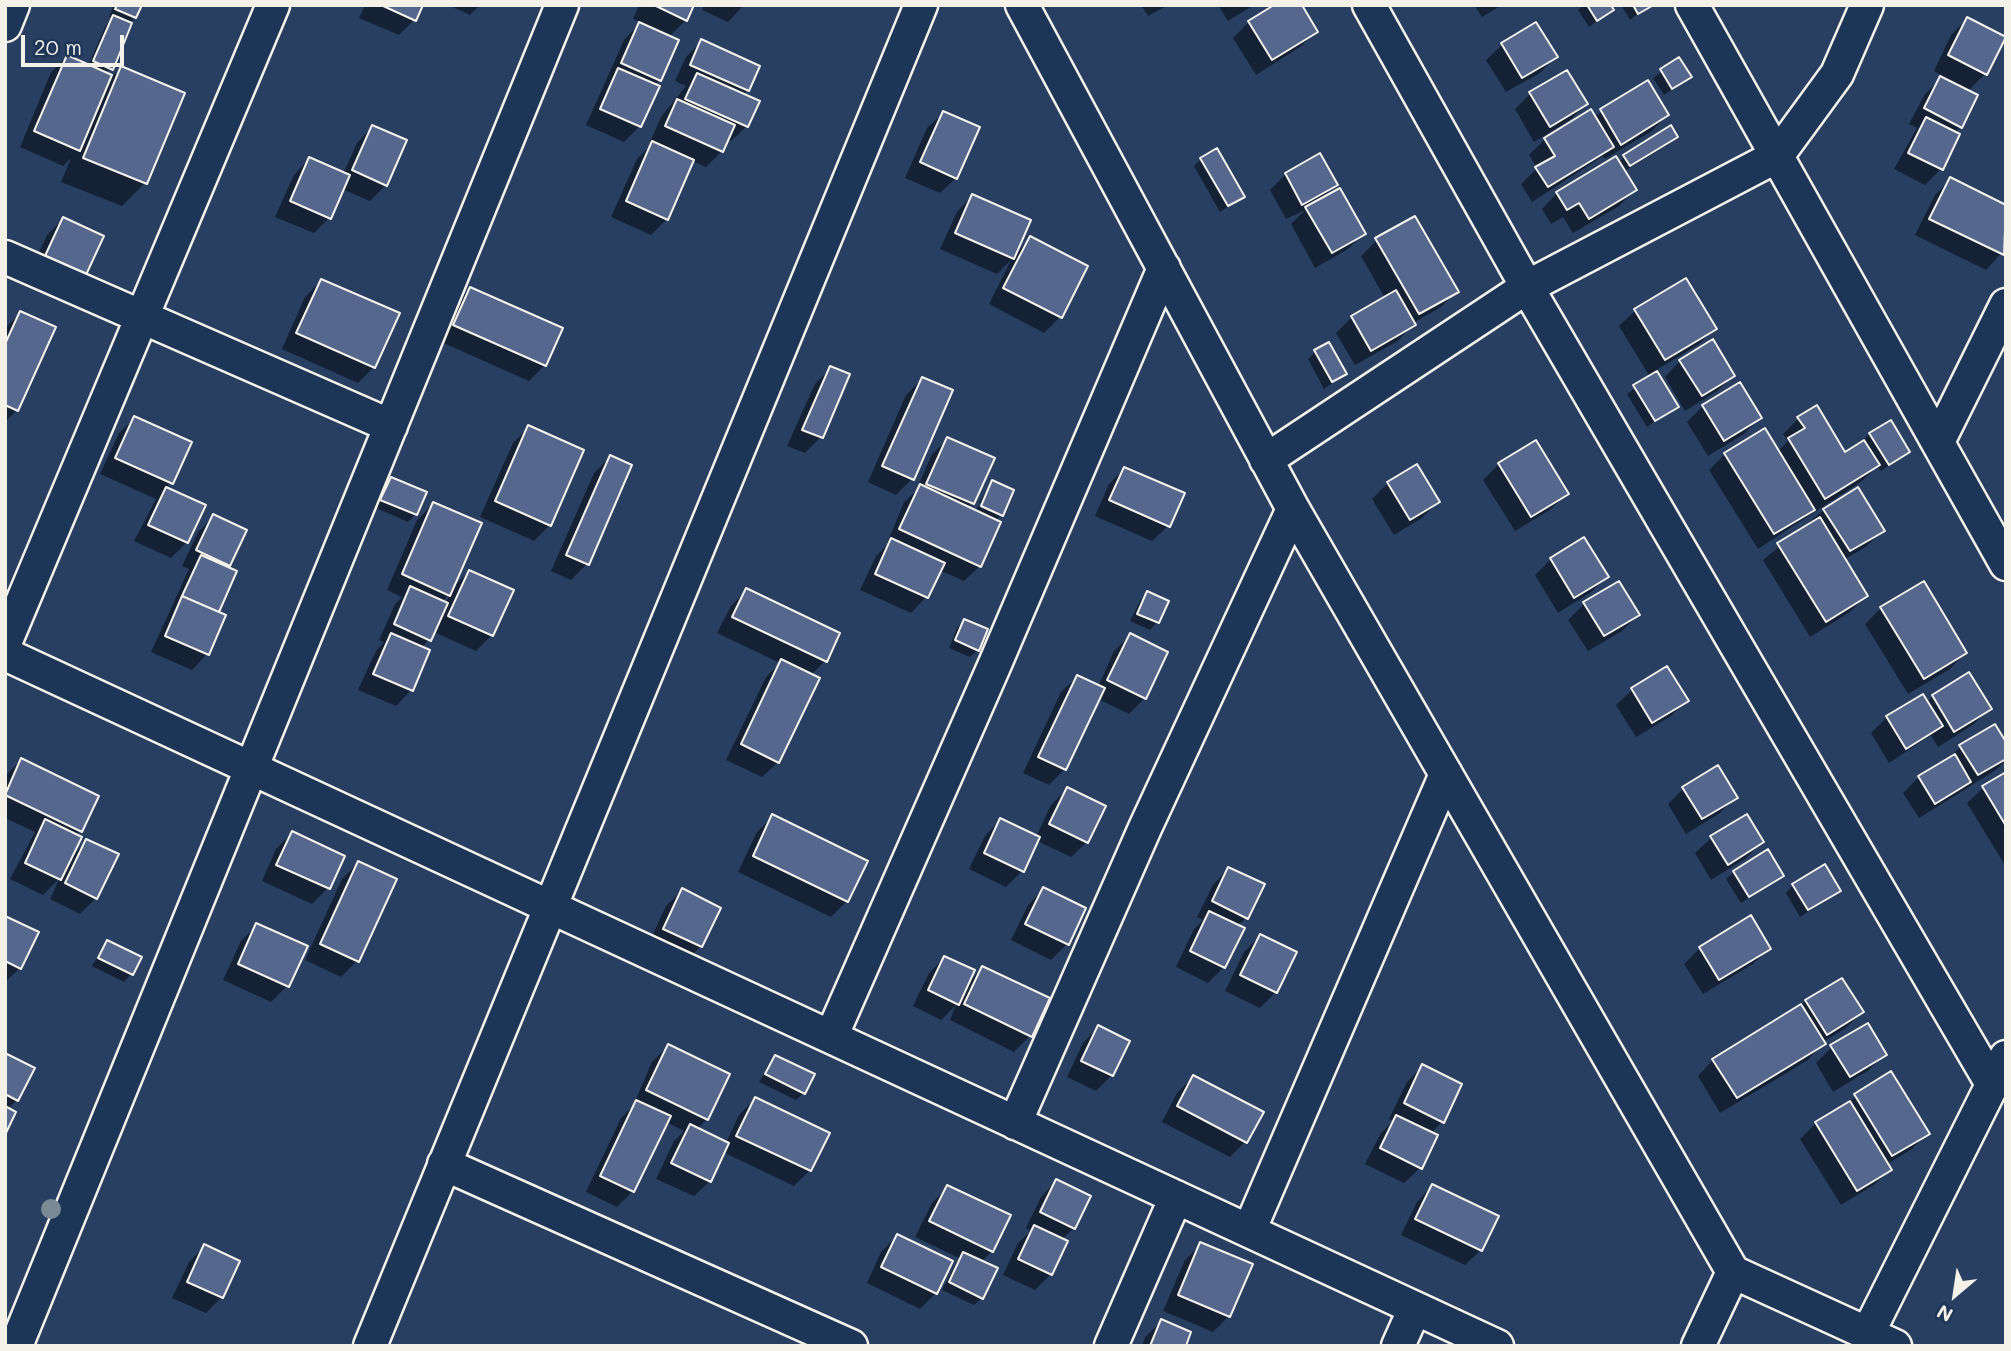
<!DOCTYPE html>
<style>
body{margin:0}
#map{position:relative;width:2011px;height:1351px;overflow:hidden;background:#283f62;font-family:Mali,sans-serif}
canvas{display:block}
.frame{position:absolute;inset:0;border:7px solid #f4f1e8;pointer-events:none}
.north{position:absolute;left:1920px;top:1260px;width:70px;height:70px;-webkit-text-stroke:5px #1d3557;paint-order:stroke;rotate:209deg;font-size:19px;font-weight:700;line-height:28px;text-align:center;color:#f4f1e8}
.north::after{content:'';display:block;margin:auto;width:24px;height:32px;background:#f4f1e8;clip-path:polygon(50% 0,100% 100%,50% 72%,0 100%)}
.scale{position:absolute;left:21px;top:35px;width:103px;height:32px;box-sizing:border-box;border:4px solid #f4f1e8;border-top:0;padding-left:9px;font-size:21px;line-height:24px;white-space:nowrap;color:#f4f1e8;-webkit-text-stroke:5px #1d3557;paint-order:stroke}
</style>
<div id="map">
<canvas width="2011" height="1351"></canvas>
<div class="frame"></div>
<div class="north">N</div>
<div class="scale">20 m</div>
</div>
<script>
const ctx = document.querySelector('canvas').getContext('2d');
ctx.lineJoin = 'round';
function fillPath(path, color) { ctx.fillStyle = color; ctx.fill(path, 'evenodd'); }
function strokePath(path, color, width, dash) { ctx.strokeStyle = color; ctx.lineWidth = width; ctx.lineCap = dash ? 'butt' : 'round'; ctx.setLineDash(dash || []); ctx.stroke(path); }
const shadow = new Path2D(`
 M114 5H140L106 74 107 82 121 68 145 183 122 206 61 182 71 158 63 166 20 147 51 72 67 57 88 66 106 25 113 18 109 17Z
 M365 5H421L414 20 399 35 359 18Z
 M448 5H480L470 15Z
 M639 5H692L686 20 669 37 660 80 654 85 640 126 624 142 586 125 624 40 641 22 633 19Z
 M704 5H744L728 22 702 10Z
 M1141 5H1169L1148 16Z
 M1218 5H1254L1228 21Z
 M1474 5H1502L1482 17Z
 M1583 5H1609L1612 10 1589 27 1578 10Z
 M1621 5H1649L1630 20Z
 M1967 19 1985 74 1967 92 1961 127 1954 133 1941 169 1925 185 1894 169 1917 128 1909 124 1925 94 1943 76 1934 71 1951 35Z
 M1249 22 1316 32 1300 47 1256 75 1233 38Z
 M1536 24 1555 57 1540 73 1506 92 1486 60 1502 45Z
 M702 41 748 90 743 95 747 126 731 141 727 140 722 151 706 167 692 161 667 219 651 235 611 217 637 159 653 143 650 142 661 117 686 86 675 81 686 57Z
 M1679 60 1690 77 1664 95 1653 78Z
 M1647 82 1667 115 1652 131 1605 159 1603 156 1532 202 1521 184 1537 168 1529 155 1545 139 1594 117Z
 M1530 94 1586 104 1570 120 1534 142 1515 109Z
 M943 113 956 178 940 193 905 178 927 128Z
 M372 127 386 185 370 201 342 189 329 218 314 233 275 217 294 175 309 159 343 174 357 143Z
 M1671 128 1676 137 1669 144 1623 172 1635 190 1619 206 1573 233 1563 217 1551 224 1542 209 1557 193 1618 162Z
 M1201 159 1242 197 1220 212 1194 166Z
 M1286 174 1336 185 1322 198 1364 233 1348 249 1315 268 1291 224 1305 210 1286 219 1270 190Z
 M1951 179 2006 207V248L1986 270 1915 235 1935 195Z
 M972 196 1015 254 1030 239 1060 317 1044 333 989 304 1011 260 997 274 940 249 957 212Z
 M63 219 68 292 29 274 47 235Z
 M1377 240 1457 291 1441 307 1413 323 1398 341 1355 365 1336 333 1352 317 1385 298 1361 256Z
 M321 281 374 367 358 383 282 349 305 297Z
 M470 289 545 365 529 381 439 341 454 305Z
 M1635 311 1715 328 1699 344 1655 371 1677 406 1647 427 1627 394 1650 377 1619 326Z
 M21 313 17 410 5 422V328Z
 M1315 352 1344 374 1324 389 1308 359Z
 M1680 361 1733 376 1717 391 1685 411 1665 377Z
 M831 368 848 375 821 437 805 453 787 446 815 384Z
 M922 379 912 479 896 495 868 482 906 395Z
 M1703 406 1760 418 1744 434 1708 456 1687 422Z
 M135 418 190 442 166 489 187 542 171 558 134 541 156 499 100 474 119 433Z
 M1799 418 1845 454 1870 434 1908 452 1881 471 1877 466 1862 481 1758 549 1709 470 1725 454 1777 452 1788 441 1783 434Z
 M529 427 550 525 534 541 480 517 513 443Z
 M948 439 993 459 968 508 975 512 978 506 1000 516 995 521 980 566 964 581 939 570 926 597 911 613 860 590 876 556 886 546 904 502 916 491 932 454Z
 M610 457 587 564 571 580 551 571 594 473Z
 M1499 464 1567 494 1551 509 1515 531 1483 480Z
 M1124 469 1168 526 1152 541 1095 516 1109 484Z
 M391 479 425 493 416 514 408 522 374 507 384 486Z
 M992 482 1002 515 1001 516V513L979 503Z
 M1388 483 1438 502 1422 518 1394 535 1372 499Z
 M433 504 451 589 469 572 492 635 476 651 434 632 422 648 411 690 396 706 358 690 376 651 384 642 379 640 395 604 402 597 387 590 417 520ZM450 593 446 603 442 602Z
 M1824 510 1883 530 1867 546 1844 560 1866 596 1850 612 1810 637 1763 560Z
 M214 516 229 565 207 654 192 670 151 652 189 569 182 566 198 532Z
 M1551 559 1606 577 1591 592 1558 613 1535 575Z
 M1618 583 1638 615 1622 631 1588 651 1568 620 1584 604Z
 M1923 583 1965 653 1950 669 1908 694 1865 624 1881 608Z
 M747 590 838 634 825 661 811 675 778 762 762 777 726 760 766 677 780 663 717 633 731 606Z
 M1147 593 1166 602 1157 622 1150 630 1130 621 1140 601Z
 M965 621 978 650 970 657 949 648 957 628Z
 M1130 636 1145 698 1129 714 1098 699 1065 769 1049 785 1023 773 1061 692 1077 677 1098 687 1114 651Z
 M1666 668 1686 700 1671 716 1636 737 1616 705 1632 690Z
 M1922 696 1926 703 1933 696 1990 708 1974 724 1938 747 1931 735 1889 763 1871 733 1887 717Z
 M2006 745V760L1996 770 1919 818 1903 793 1919 777 1946 761 1960 747Z
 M21 760 80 831 75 836 71 857 87 841 96 898 80 914 50 899 59 879 43 895 10 879 35 832 5 818V776Z
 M2006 774V867L1967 803 1983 788Z
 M1067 789 1087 842 1071 857 1037 841 1022 871 1006 887 969 869 985 836 1000 820 1036 837 1051 805Z
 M1683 789 1735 797 1720 813 1686 834 1668 804Z
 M773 816 847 901 831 917 738 872 757 832Z
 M1746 816 1762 842 1746 858 1711 880 1695 853 1711 838Z
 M292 833 343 857 328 888 312 904 262 881 276 849Z
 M358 863 394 880 357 961 341 977 305 960 342 879Z
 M1228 869 1246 918 1237 926 1224 967 1208 983 1176 967 1194 929 1203 920 1197 917 1213 885Z
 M1734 872 1782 875 1741 903 1726 879Z
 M1793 885 1839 891 1800 917 1786 893Z
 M1044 889 1067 944 1051 960 1011 940 1028 905Z
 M682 890 701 946 685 962 648 945 666 906Z
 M5 918 20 968 5 982Z
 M257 925 305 947 287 986 271 1002 223 980 241 941Z
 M1260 936 1276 992 1260 1008 1225 991 1244 952Z
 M107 942 131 974 124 982 92 966Z
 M1700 948H1769L1753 964 1703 994 1684 964Z
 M944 958 968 982 983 968 1030 1036 1014 1052 950 1020 956 1005 941 1020 913 1006 929 973Z
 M1806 1001 1862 1012 1846 1028 1823 1042 1808 1060 1720 1113 1698 1076 1713 1060Z
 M1098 1027 1112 1075 1096 1091 1067 1077 1083 1043Z
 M668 1046 707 1119 697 1129 726 1143 739 1115 755 1099 810 1170 794 1186 723 1152 710 1181 694 1196 656 1179 674 1141 684 1131 666 1122 633 1191 617 1207 586 1192 621 1118 633 1106 652 1062Z
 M1832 1047 1885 1054 1869 1070 1833 1092 1816 1063Z
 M5 1055 17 1100 7 1109 5 1131Z
 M775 1057 804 1093 796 1100 759 1082Z
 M1423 1066 1443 1121 1431 1133 1420 1168 1404 1183 1365 1164 1381 1133 1393 1121 1389 1119 1407 1082Z
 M1891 1074 1927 1133 1912 1149 1887 1164 1890 1169 1874 1185 1841 1205 1800 1139 1816 1123Z
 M1193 1077 1246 1141 1230 1157 1162 1122 1177 1093Z
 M1056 1181 1074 1228 1061 1240 1051 1274 1035 1290 1003 1275 1018 1243 1031 1231 1026 1228 1041 1197Z
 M1432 1186 1481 1250 1465 1265 1401 1235 1417 1202Z
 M948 1187 992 1251 981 1262 982 1298 974 1305 942 1290 959 1258 915 1237 932 1203Z
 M897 1236 936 1293 920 1309 867 1283 881 1252Z
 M1201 1244 1229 1316 1213 1332 1163 1311 1185 1260Z
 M205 1246 222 1297 206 1313 172 1298 189 1262Z
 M1161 1322 1184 1346H1142L1145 1337Z`);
const building = new Path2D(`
 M117 5H142L136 18 115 9Z
 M381 5H423L416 21Z
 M654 5H694L687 21Z
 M1274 5H1302L1318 32 1272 60 1248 21Z
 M1587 5H1611L1614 10 1597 21Z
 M1633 5H1652V6L1638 14Z
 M113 15 132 23 113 70 93 61Z
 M1967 17 2006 37 1987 75 1948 55Z
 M639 22 679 40 661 81 621 63Z
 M1536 22 1558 57 1522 78 1501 43Z
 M701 39 760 66 749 91 690 65Z
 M67 55 112 75 80 151 34 131Z
 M1679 57 1692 77 1672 89 1660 69Z
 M121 66 185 93 147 184 83 158Z
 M618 68 660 86 641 127 600 109Z
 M1567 70 1588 104 1550 127 1529 92Z
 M697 73 760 101 748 127 685 99Z
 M1940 76 1978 95 1962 128 1924 108Z
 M1648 80 1669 115 1621 145 1600 109Z
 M677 99 735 125 723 152 665 126Z
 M1591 109 1614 147 1548 187 1535 167 1555 156 1544 138Z
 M943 111 980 127 957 179 920 162Z
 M1926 117 1960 134 1943 170 1908 153Z
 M372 125 407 140 387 186 352 170Z
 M1671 125 1678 137 1630 166 1623 155Z
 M652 141 694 160 668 220 626 201Z
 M1217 148 1245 197 1228 206 1200 158Z
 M1320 153 1338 185 1302 205 1285 173Z
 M1616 156 1637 190 1589 219 1579 203 1567 210 1556 192Z
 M309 157 350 175 331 219 290 201Z
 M1950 177 2006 205 2004 255 1929 219Z
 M1340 188 1366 234 1332 253 1305 207Z
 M972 194 1031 220 1014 259 955 233Z
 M1415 216 1459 292 1419 314 1375 238Z
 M63 217 104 236 85 277 44 258Z
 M1030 236 1088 266 1062 318 1003 288Z
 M1686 278 1717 329 1665 360 1634 309Z
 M321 279 400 313 375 368 296 333Z
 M470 287 563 328 546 366 453 325Z
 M1396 290 1416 325 1371 351 1351 316Z
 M20 311 56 327 18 411 5 405V344Z
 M1713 339 1735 376 1702 396 1679 360Z
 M1329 342 1347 374 1332 382 1314 350Z
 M830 366 850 374 823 438 802 430Z
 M1657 371 1679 407 1655 421 1633 385Z
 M922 377 953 390 914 480 882 466Z
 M1740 382 1762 418 1724 441 1702 405Z
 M1817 405 1845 452 1864 440 1880 465 1825 499 1788 438 1805 428 1797 417Z
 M134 416 192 442 173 484 115 458Z
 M1891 420 1910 452 1889 465 1869 433Z
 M528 425 584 450 551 526 495 501Z
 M1765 428 1815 510 1774 534 1724 453Z
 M947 437 995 458 974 504 926 484Z
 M1536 440 1569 494 1531 517 1498 463Z
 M610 455 632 465 589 565 566 555Z
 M1417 464 1440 502 1410 520 1387 482Z
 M1124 467 1185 493 1170 527 1109 500Z
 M391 477 427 492 417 515 380 500Z
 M992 480 1014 490 1003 516 981 506Z
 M920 484 1001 522 981 567 899 529Z
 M166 487 206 505 188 543 148 525Z
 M1858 487 1885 531 1850 551 1823 509Z
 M433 502 482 523 450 596 402 574Z
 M213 514 247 530 230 566 196 550Z
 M1820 517 1868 596 1826 622 1777 543Z
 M1584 537 1609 577 1574 598 1550 558Z
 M891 538 945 563 928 598 875 574Z
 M201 555 237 571 219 612 182 596Z
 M469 570 514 590 493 636 448 616Z
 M1619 581 1640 615 1604 636 1583 602Z
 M1924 581 1967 653 1924 679 1880 607Z
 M410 586 448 603 431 641 394 624Z
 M746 588 840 633 827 662 732 617Z
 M1147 591 1169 601 1159 623 1137 614Z
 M182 596 226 615 209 655 165 636Z
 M964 619 988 629 979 651 955 640Z
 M391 633 430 650 413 691 373 674Z
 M1130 633 1168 652 1146 699 1107 680Z
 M781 659 820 678 779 763 741 744Z
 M1667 666 1689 701 1652 723 1631 688Z
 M1969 672 1992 709 1954 732 1932 695Z
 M1077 675 1105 688 1066 770 1038 757Z
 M1923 694 1943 726 1906 749 1886 716Z
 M1995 724 2006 742V759L1978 775 1959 745Z
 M1955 754 1971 782 1935 804 1918 776Z
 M21 758 99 796 82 832 5 795Z
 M1718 765 1738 798 1702 819 1682 787Z
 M2006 772V826L1982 786Z
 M1067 787 1106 806 1088 843 1049 824Z
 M772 814 868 861 848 902 753 856Z
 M1747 814 1764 842 1728 865 1710 836Z
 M1000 818 1040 837 1024 872 984 853Z
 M45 819 82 837 61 880 25 863Z
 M292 831 345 856 330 889 276 865Z
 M86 839 119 854 97 899 65 883Z
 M1768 849 1784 876 1749 897 1733 871Z
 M358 861 397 879 359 962 320 944Z
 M1825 864 1841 891 1808 910 1792 884Z
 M1228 867 1265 884 1248 919 1212 901Z
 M1043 887 1086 908 1069 945 1025 924Z
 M682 888 721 908 702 947 663 929Z
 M1209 911 1245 928 1225 968 1190 951Z
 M1751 915 1771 949 1719 980 1699 947Z
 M5 916 39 932 21 969 5 961Z
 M256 923 308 946 289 987 238 964Z
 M1260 934 1297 952 1277 993 1240 975Z
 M107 940 142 957 133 975 98 958Z
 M944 956 975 970 959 1005 928 990Z
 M982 966 1050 998 1032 1037 964 1004Z
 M1842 978 1864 1012 1827 1035 1805 1000Z
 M1801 1004 1826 1044 1737 1098 1712 1059Z
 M1868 1023 1887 1055 1850 1077 1830 1045Z
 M1098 1025 1130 1041 1113 1076 1081 1061Z
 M668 1044 730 1074 708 1120 646 1090Z
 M5 1053 35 1068 18 1101 5 1094Z
 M775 1055 815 1074 805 1094 765 1074Z
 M1422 1064 1462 1084 1444 1123 1404 1103Z
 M1891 1071 1930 1134 1892 1156 1854 1094Z
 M1193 1075 1264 1112 1247 1143 1177 1106Z
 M755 1097 830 1133 811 1171 736 1136Z
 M636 1100 671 1116 634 1192 600 1176Z
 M1850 1101 1892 1170 1857 1191 1815 1122Z
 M5 1106 16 1112 5 1135Z
 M1396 1115 1438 1135 1422 1169 1380 1148Z
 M690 1124 729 1143 711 1182 671 1163Z
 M1056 1179 1091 1196 1075 1229 1040 1212Z
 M1432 1184 1499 1216 1482 1251 1415 1219Z
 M947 1185 1011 1215 993 1252 929 1221Z
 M1034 1225 1068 1241 1052 1275 1018 1259Z
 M897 1234 953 1261 937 1294 881 1267Z
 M1200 1242 1253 1264 1230 1317 1178 1295Z
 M204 1244 240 1261 223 1298 187 1282Z
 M963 1252 998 1268 983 1299 949 1282Z
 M1161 1319 1191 1332 1186 1346H1150Z`);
const minor = new Path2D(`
 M1022 5 1293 509 1733 1272 1895 1346
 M1369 5 1527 287 1992 1084
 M1692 5 2006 564
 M5 25 13 5
 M5 257 391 426
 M1938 442 2006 305
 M1266 460 1527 287 1777 156 1837 74 1867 5
 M5 643 273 5
 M5 654 1497 1346
 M831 1037 995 664 1164 268
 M1015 1123 1145 828 1293 509
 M444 1164 851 1346
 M1249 1231 1446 774
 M1868 1333 2006 1057
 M16 1346 562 5
 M370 1346 921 5
 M1111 1346 1176 1197
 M1398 1346 1415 1308
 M1698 1346 1733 1272`);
const trees = [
 [51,1209]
];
fillPath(shadow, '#0007');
fillPath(building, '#56678e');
strokePath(building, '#f4f1e8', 2);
strokePath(minor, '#f4f1e8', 37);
strokePath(minor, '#1d3557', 32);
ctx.fillStyle = '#7a8994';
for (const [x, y] of trees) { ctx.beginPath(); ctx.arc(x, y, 10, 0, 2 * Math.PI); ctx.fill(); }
</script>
